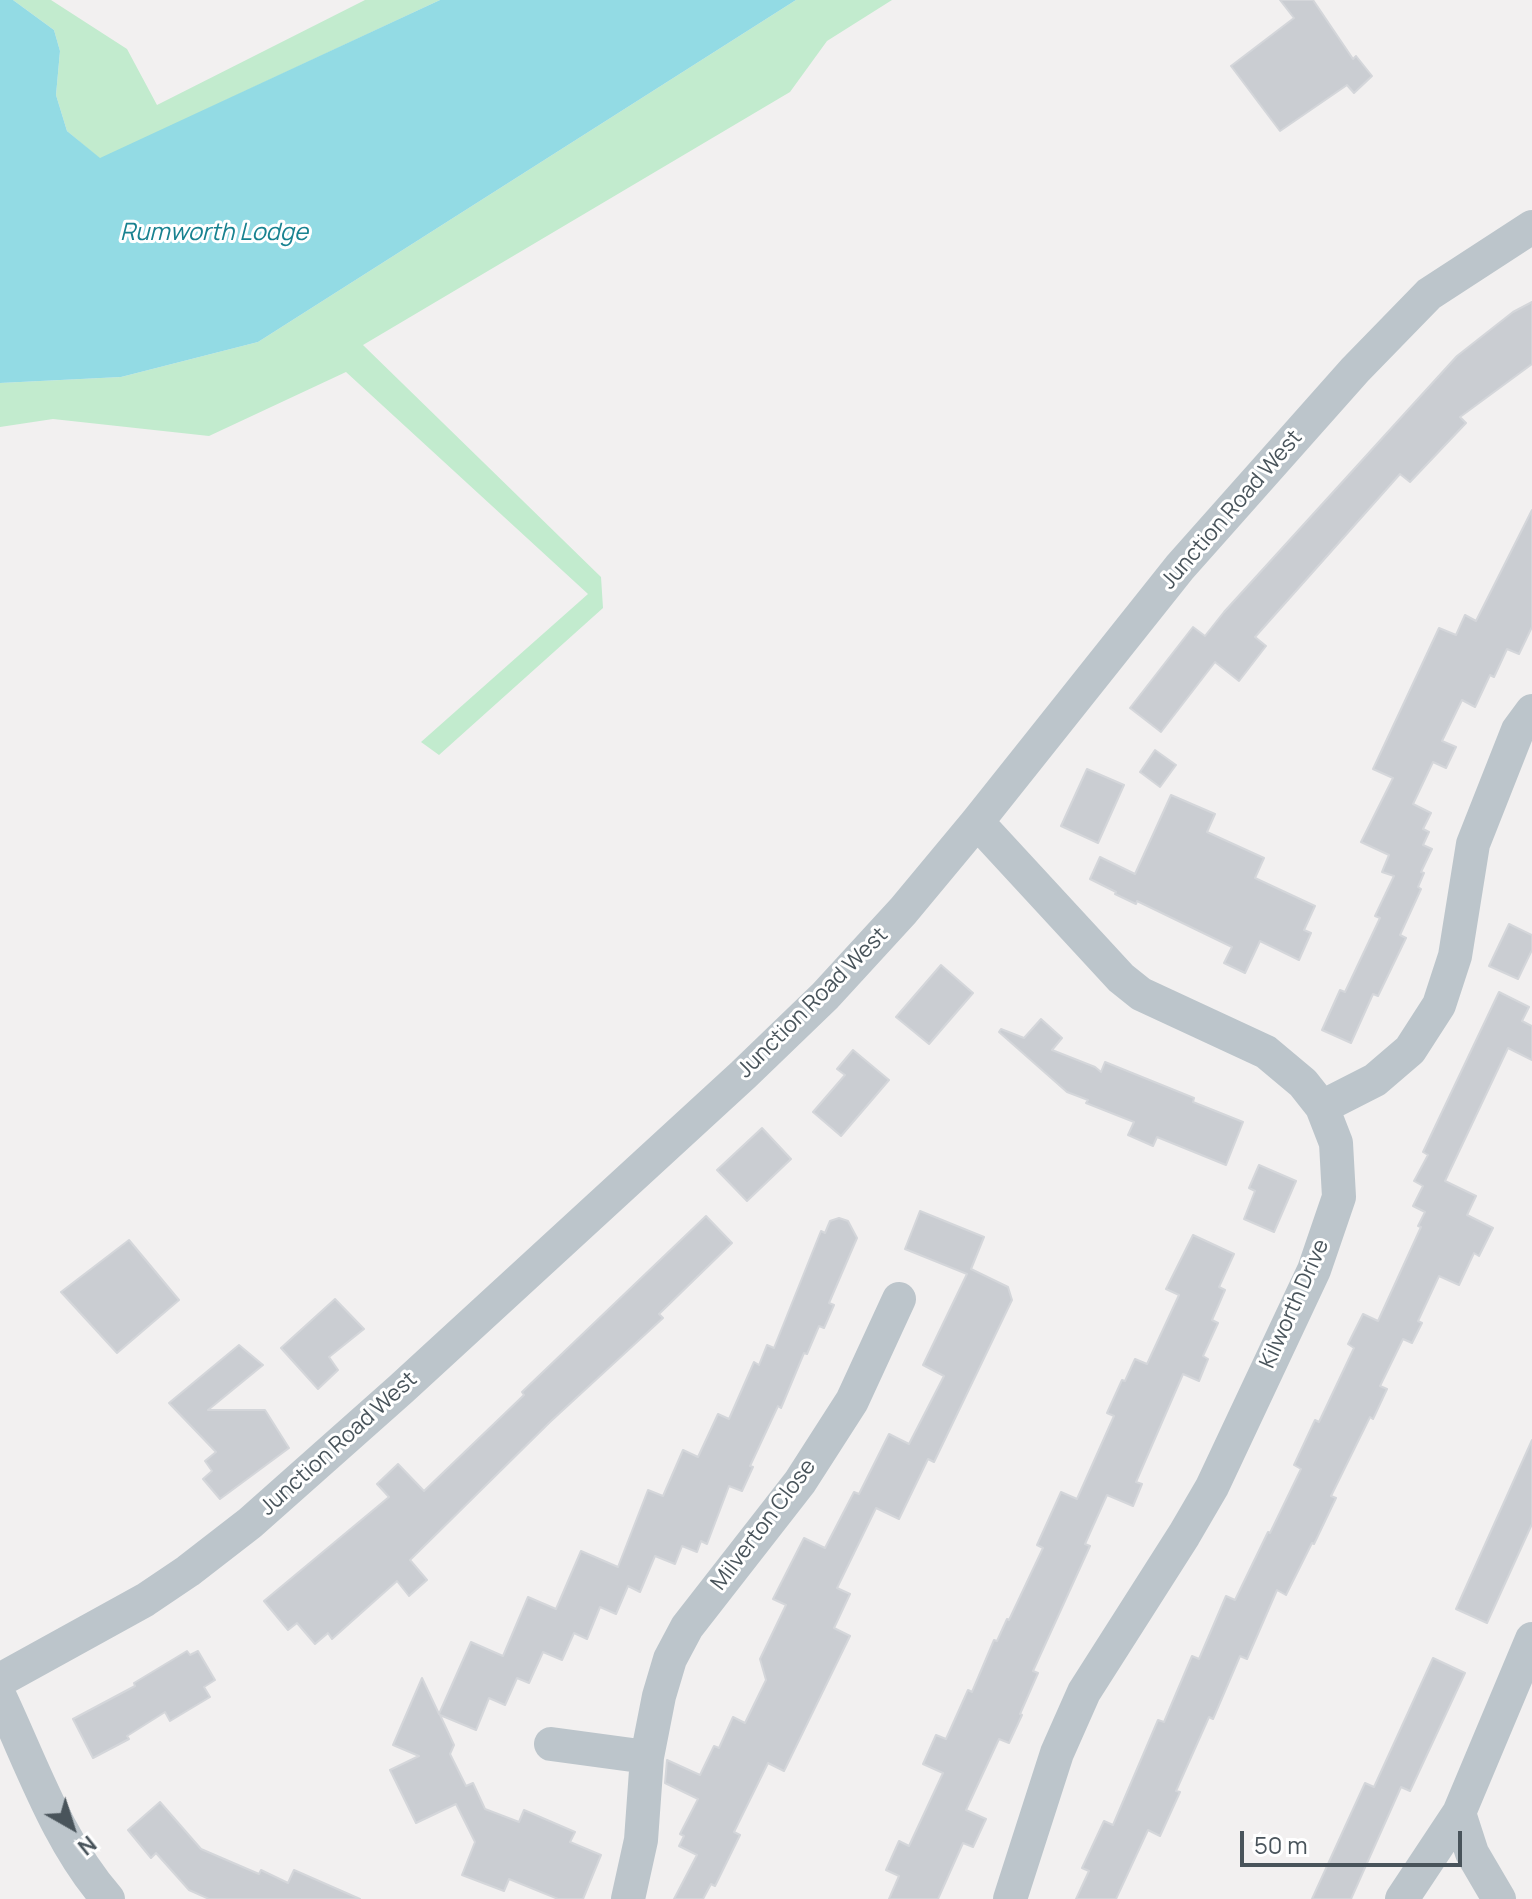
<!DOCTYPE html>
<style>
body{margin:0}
#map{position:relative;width:1532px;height:1899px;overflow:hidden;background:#f2f0f0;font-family:Manrope,sans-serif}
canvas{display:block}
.north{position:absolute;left:32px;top:1787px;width:80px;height:80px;-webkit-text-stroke:6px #fff;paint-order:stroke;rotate:141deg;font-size:22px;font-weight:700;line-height:32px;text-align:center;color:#49545b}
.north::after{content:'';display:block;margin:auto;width:28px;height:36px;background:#49545b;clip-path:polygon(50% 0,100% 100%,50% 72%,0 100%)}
.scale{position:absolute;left:1240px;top:1831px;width:222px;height:36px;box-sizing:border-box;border:4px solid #49545b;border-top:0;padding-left:10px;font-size:24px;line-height:28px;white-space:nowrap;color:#49545b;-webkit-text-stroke:6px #fff;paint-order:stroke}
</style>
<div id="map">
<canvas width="1532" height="1899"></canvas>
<div class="north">N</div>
<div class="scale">50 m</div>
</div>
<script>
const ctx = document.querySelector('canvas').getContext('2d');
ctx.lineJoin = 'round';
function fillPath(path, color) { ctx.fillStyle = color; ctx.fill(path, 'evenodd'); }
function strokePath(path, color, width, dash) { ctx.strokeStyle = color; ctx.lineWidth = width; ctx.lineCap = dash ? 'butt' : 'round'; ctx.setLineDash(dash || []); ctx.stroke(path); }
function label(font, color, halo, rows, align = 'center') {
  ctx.font = font + ' Manrope,sans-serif'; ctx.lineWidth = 6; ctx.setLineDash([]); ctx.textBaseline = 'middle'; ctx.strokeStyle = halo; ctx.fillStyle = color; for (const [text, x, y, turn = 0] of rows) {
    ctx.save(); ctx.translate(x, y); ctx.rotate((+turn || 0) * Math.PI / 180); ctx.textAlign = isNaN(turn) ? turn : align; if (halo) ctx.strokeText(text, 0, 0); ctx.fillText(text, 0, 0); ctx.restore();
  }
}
const green = new Path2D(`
 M13 0H51L127 49 157 105 365 0H440L100 159 67 131 56 95 60 51 54 30Z
 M796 0H892L827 41 790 92 363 345 601 577 603 608 439 755 421 742 588 594 346 372 209 436 53 419 0 427V383L121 377 258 342Z`);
const water = new Path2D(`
 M0 0H13L54 30 60 51 56 95 67 131 100 158 440 0H796L258 342 121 377 0 383Z`);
const building = new Path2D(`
 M1280 0H1313L1353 59 1356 56 1372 76 1354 93 1347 85 1280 131 1231 66 1294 18Z
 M1532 302V364L1460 417 1466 423 1410 482 1400 474 1255 637 1266 646 1239 681 1215 662 1161 732 1130 708 1193 627 1205 636 1224 612 1457 356 1513 312Z
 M1532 510V627L1519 654 1507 649 1494 677 1490 675 1475 707 1462 700 1442 741 1456 747 1446 768 1433 762 1413 804 1431 813 1423 829 1429 832 1423 845 1432 849 1421 872 1424 873 1418 887 1421 889 1400 935 1406 938 1378 996 1373 994 1351 1043 1322 1030 1340 990 1345 992 1380 918 1375 916 1394 876 1382 872 1389 855 1361 842 1393 778 1373 769 1439 628 1456 635 1465 615 1476 621Z
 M1155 750 1176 765 1160 787 1140 772Z
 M1087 769 1124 785 1098 843 1061 826Z
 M1171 795 1215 814 1207 832 1264 858 1255 878 1315 906 1304 930 1311 933 1299 960 1260 941 1245 973 1224 963 1232 947 1137 901 1136 904 1115 894 1116 892 1090 879 1100 857 1135 874Z
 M1509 924 1532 935V950L1518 979 1489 966Z
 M941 965 973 993 929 1044 896 1017Z
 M1499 992 1529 1007 1522 1021 1532 1026V1060L1508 1048 1445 1181 1476 1196 1467 1215 1493 1228 1479 1256 1474 1253 1459 1285 1439 1276 1418 1321 1422 1323 1412 1343 1403 1339 1380 1386 1387 1389 1373 1419 1370 1417 1331 1496 1336 1498 1314 1544 1312 1543 1286 1595 1277 1590 1247 1659 1240 1656 1213 1719 1209 1717 1176 1791 1180 1792 1160 1836 1148 1830 1116 1899H1076L1089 1871 1082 1868 1104 1821 1113 1825 1158 1720 1164 1722 1192 1656 1199 1659 1226 1596 1235 1600 1268 1532 1270 1533 1301 1469 1294 1465 1315 1420 1319 1422 1354 1348 1348 1344 1363 1314 1378 1321 1421 1227 1418 1226 1425 1212 1413 1206 1423 1186 1414 1181 1428 1155 1423 1152Z
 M1041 1019 1062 1038 1052 1050 1095 1067 1101 1072 1105 1062 1194 1098 1193 1102 1243 1122 1226 1165 1157 1137 1153 1146 1128 1135 1134 1122 1086 1103 1088 1100 1067 1092 999 1032 1001 1029 1024 1038Z
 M853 1050 889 1080 841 1136 813 1112 845 1075 837 1069Z
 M762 1128 791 1159 747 1201 717 1170Z
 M1259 1165 1296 1181 1274 1232 1244 1219 1255 1191 1249 1188Z
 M920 1211 984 1237 971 1269 1008 1287 1012 1300 934 1462 928 1459 899 1519 876 1508 837 1588 850 1594 834 1628 850 1636 784 1771 768 1763 734 1832 740 1835 715 1886 711 1884 703 1899H674L697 1855 679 1846 684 1836 680 1834 698 1799 665 1783 667 1760 700 1775 714 1746 719 1748 733 1717 745 1723 766 1680 760 1659 786 1605 773 1599 804 1538 825 1548 854 1492 859 1494 889 1434 909 1444 944 1376 923 1365 967 1274 905 1249Z
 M706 1216 732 1243 659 1314 663 1318 550 1422 410 1560 427 1580 409 1596 397 1581 332 1639 328 1633 315 1644 297 1623 288 1630 264 1601 389 1497 377 1484 398 1464 424 1491 524 1395 522 1392Z
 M839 1218 848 1221 857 1238 829 1303 834 1305 824 1328 819 1326 807 1354 804 1353 781 1408 778 1406 750 1466 753 1467 742 1491 729 1486 707 1544 701 1541 697 1552 682 1546 675 1564 655 1556 640 1592 628 1586 616 1614 600 1607 587 1639 574 1633 562 1660 543 1652 529 1683 517 1678 505 1705 489 1698 476 1730 440 1715 454 1745 450 1754 466 1786 473 1783 485 1809 519 1822 524 1810 575 1832 570 1842 601 1855 583 1899H558L509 1879 504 1891 462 1875 475 1842 456 1804 416 1823 390 1770 419 1756 393 1745 422 1678 439 1714 471 1642 503 1656 528 1597 556 1609 581 1551 618 1567 648 1490 663 1496 683 1450 698 1457 718 1414 729 1419 754 1362 759 1365 767 1345 774 1348 821 1231 825 1233 830 1221Z
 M1193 1235 1234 1254 1219 1287 1225 1290 1212 1320 1218 1323 1203 1356 1208 1359 1199 1381 1183 1374 1136 1482 1142 1484 1133 1506 1107 1495 1085 1544 1090 1546 1033 1671 1038 1673 1020 1714 1022 1715 1009 1743 999 1739 966 1810 986 1819 973 1847 963 1843 938 1899H889L899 1876 886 1870 899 1841 909 1846 943 1773 923 1764 936 1735 946 1739 968 1690 972 1692 994 1640 997 1641 1007 1619 1009 1620 1043 1548 1037 1545 1061 1492 1077 1499 1114 1416 1107 1413 1122 1380 1125 1381 1135 1359 1147 1364 1179 1295 1166 1289Z
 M129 1240 179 1300 117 1353 61 1292Z
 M335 1299 364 1329 329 1357 338 1370 318 1389 281 1348Z
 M239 1345 263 1365 208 1410H265L289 1448 220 1499 203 1479 212 1471 205 1461 216 1452 169 1403Z
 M1532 1440V1524L1487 1623 1456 1609Z
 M187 1651 190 1655 198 1651 215 1680 204 1687 210 1697 170 1721 165 1712 127 1736 129 1739 93 1758 73 1719 135 1686 134 1683Z
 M1433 1658 1465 1673 1410 1791 1401 1787 1351 1899H1312L1365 1783 1374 1787Z
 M160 1802 201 1849 259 1874 261 1870 288 1883 294 1870 360 1899H209L189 1890 156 1853 151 1858 128 1830Z`);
const minor = new Path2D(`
 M977 822 1121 978 1141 994 1266 1052 1303 1083 1322 1107 1336 1143 1339 1197 1314 1270 1212 1487 1184 1535 1084 1692 1057 1753 1010 1899
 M1322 1107 1375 1080 1410 1050 1439 1005 1455 956 1473 844 1518 730 1532 711
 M0 1680 145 1600 188 1571 250 1523 401 1389 743 1075 825 996 903 911 977 822 1180 567 1355 370 1429 294 1532 227
 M0 1697C32 1765 58 1842 108 1899
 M551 1744 647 1757
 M1459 1813 1472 1853 1499 1899
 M628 1899 641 1840 647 1757 659 1696 670 1659 687 1627 800 1482 852 1401 899 1299
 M1402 1899 1459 1813 1532 1639`);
const streetNames = [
 ["Junction Road West",1232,510,-49],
 ["Junction Road West",813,1003,-45],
 ["Kilworth Drive",1295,1304,-66],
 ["Junction Road West",339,1444,-42],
 ["Milverton Close",764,1525,-53]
];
const waterNames = [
 ["Rumworth Lodge",214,233]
];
fillPath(green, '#c2ebce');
fillPath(water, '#93dbe4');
fillPath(building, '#cacdd2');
strokePath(building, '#d4d6da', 2);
strokePath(minor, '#bcc5cb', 34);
label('22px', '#49545b', '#fff', streetNames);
label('italic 24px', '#188290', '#fff', waterNames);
</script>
